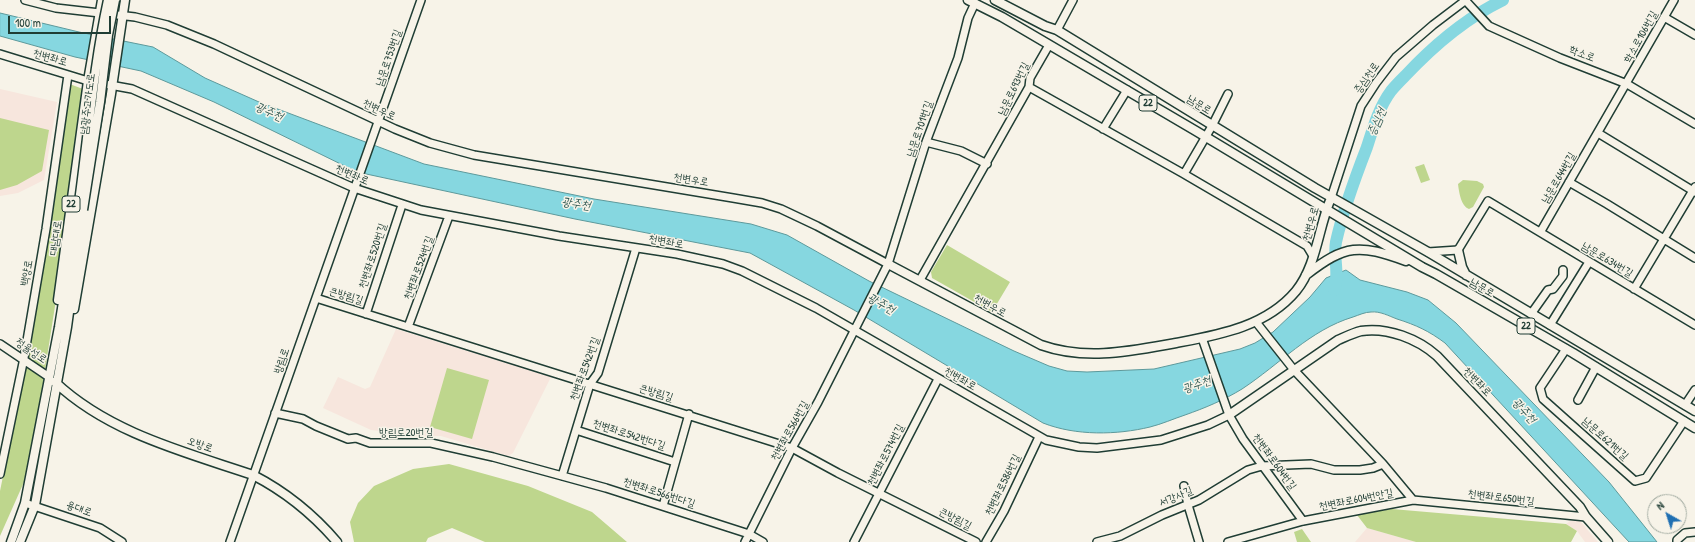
<!DOCTYPE html>
<meta charset="utf-8">
<style>
body{margin:0}
#map{position:relative;width:1695px;height:542px;overflow:hidden;background:#f7f3e8;font-family:"Patrick Hand",sans-serif}
canvas{display:block}
.north{position:absolute;left:1647px;top:494px;width:40px;height:40px;box-sizing:border-box;background:#f7f3e8;border:1px solid #a1aaa0;border-radius:50%;rotate:321deg;font-size:11px;font-weight:700;line-height:16px;text-align:center;color:#1f3d34}
.north::after{content:'';display:block;margin:auto;width:14px;height:18px;background:#1f6fb2;clip-path:polygon(50% 0,100% 100%,50% 72%,0 100%)}
.scale{position:absolute;left:8px;top:16px;width:103px;height:18px;box-sizing:border-box;border:2px solid #1f3d34;border-top:0;padding-left:5px;font-size:12px;line-height:14px;white-space:nowrap;color:#1f3d34;-webkit-text-stroke:3px #f7f3e8;paint-order:stroke}
</style>
<div id="map">
<canvas width="1695" height="542"></canvas>
<div class="north">N</div>
<div class="scale">100 m</div>
</div>
<script>
const ctx = document.querySelector('canvas').getContext('2d');
ctx.lineJoin = 'round';
function fillPath(path, color) { ctx.fillStyle = color; ctx.fill(path, 'evenodd'); }
function strokePath(path, color, width, dash) { ctx.strokeStyle = color; ctx.lineWidth = width; ctx.lineCap = dash ? 'butt' : 'round'; ctx.setLineDash(dash || []); ctx.stroke(path); }
function label(font, color, halo, rows, align = 'center') {
  ctx.font = font + ' "Patrick Hand","Poor Story",sans-serif'; ctx.lineWidth = 3; ctx.setLineDash([]); ctx.textBaseline = 'middle'; ctx.strokeStyle = halo; ctx.fillStyle = color; for (const [text, x, y, turn = 0] of rows) {
    ctx.save(); ctx.translate(x, y); ctx.rotate((+turn || 0) * Math.PI / 180); ctx.textAlign = isNaN(turn) ? turn : align; if (halo) ctx.strokeText(text, 0, 0); ctx.fillText(text, 0, 0); ctx.restore();
  }
}
const built = new Path2D(`
 M0 89 57 102 44 180 18 193 0 196Z
 M396 329 551 377 513 453 508 456 441 436H420L371 430 323 408 338 377 365 389 370 387Z
 M1579 520 1598 542H1585L1577 531 1566 524 1570 521Z
 M1367 528 1416 542H1355Z`);
const green = new Path2D(`
 M67 83 83 89 66 236 42 389 24 482 0 536V491L11 437Z
 M0 118 49 130 42 171 17 185 0 190Z
 M1424 164 1430 180 1421 183 1415 167Z
 M1463 180 1477 181 1483 184 1484 187 1473 207 1469 209C1461 206 1459 192 1458 184Z
 M947 245 1010 282 992 312 932 278 931 272Z
 M447 368 489 380 472 439 430 427Z
 M449 464 528 486 592 512 627 542H485L452 528 428 538 426 542H354L350 522 358 503 374 486 413 469Z
 M1392 509 1566 524 1577 531 1571 542H1416L1367 528 1357 515Z
 M1302 529 1311 542H1312H1297L1294 532Z`);
const water = new Path2D(`
 M0 13 79 32 153 47 205 78 259 102 424 164 594 199 751 224 787 235 869 281 1014 351 1049 366 1067 371 1087 372 1154 369 1240 349 1255 343 1273 332 1310 297 1326 278 1346 270 1360 280 1407 292 1428 300 1456 323 1609 482 1657 542H1629L1445 343C1429 331 1416 325 1397 319 1389 316 1380 311 1371 312 1365 312 1359 315 1353 317 1310 330 1280 364 1242 389 1224 400 1205 408 1185 415 1173 419 1162 424 1150 427 1117 435 1076 436 1043 423L854 310 750 253 575 219 357 172 214 102 141 71 75 57 0 36Z`);
const river = new Path2D(`
 M1334 290C1340 276 1333 257 1336 242 1343 210 1355 178 1367 147 1373 128 1379 107 1391 91 1395 86 1400 81 1405 76 1433 46 1466 18 1503 0`);
const minor = new Path2D(`
 M25 0 56 8 135 17 167 25 214 44 395 129 430 143 474 155 733 198 762 203 781 209 817 226 888 264
 M1465 0 1489 26 1560 58 1627 84 1695 124
 M1664 17 1695 35
 M1057 30 1073 0
 M0 54 88 81 132 89 354 188 421 210 559 236 677 254 723 264 742 271 816 308 1046 440 1079 447 1097 448 1161 440 1208 425 1229 415
 M1029 87 1184 174 1212 126 1228 94
 M1103 129 1127 90
 M1598 133 1695 192
 M926 142 961 151 987 164
 M1184 174 1307 246 1313 256
 M1569 182 1607 204 1695 258
 M1331 198 1361 106 1376 83 1396 57 1433 25 1466 0
 M1541 231 1674 0
 M1428 252 1458 250 1488 201 1695 325
 M920 280 1029 87 1030 78 1049 45
 M1634 289 1695 187
 M316 298 792 448 838 473 976 542
 M366 314 402 205
 M1531 314 1548 290 1553 289 1563 276V270
 M1256 322 1294 370 1383 464 1413 500
 M1550 325 1589 262
 M408 327 449 216
 M1202 338 1229 415 1243 439 1303 521
 M0 344 49 377
 M1566 349 1540 388 1543 399 1635 481 1646 478 1684 421
 M1578 400 1596 367
 M1685 405 1695 390
 M275 413 303 419 316 426 348 439 356 438 370 443H431L493 457 606 488 749 534 763 542
 M576 430 675 462
 M0 474 24 358 46 229 68 75
 M562 476 590 384 598 373 636 248
 M1184 486 1188 505 1199 542
 M25 503 100 528 122 542
 M663 506 689 414
 M230 542C292 361 359 181 421 0
 M745 542 792 448 818 402 888 264 926 142 958 58 968 18 975 3
 M854 542 938 379
 M986 542 1004 511 1039 437
 M1097 542 1120 536 1162 515 1199 500 1248 470 1262 466 1311 464 1334 470H1360L1373 468 1383 464
 M1228 542 1303 521 1413 500 1586 517
 M1677 542V540L1685 533 1695 532`);
const major = new Path2D(`
 M968 0 1002 17 1196 131 1422 267 1436 274 1573 353 1695 428
 M995 0 1045 26 1057 30 1315 188 1428 252 1695 411
 M1458 250 1462 267 1466 275
 M888 264 1041 345C1086 361 1131 351 1176 343 1218 335 1266 327 1296 291 1317 265 1318 228 1331 198
 M1306 275C1346 244 1359 244 1406 261
 M58 300 88 81 102 0
 M74 309 111 94 125 0
 M55 382C109 433 185 452 253 475 286 492 313 514 337 542
 M1229 415 1338 340C1345 337 1353 333 1361 331 1388 327 1418 339 1437 356L1580 507 1586 517 1608 542
 M11 542 25 503 59 327 78 209
 M20 542 35 505 67 327 83 210`);
const majorBridge = new Path2D(`
 M78 209C88 139 93 69 108 0
 M83 210 100 102 108 35 115 0`);
const shields = [
 [1148,103,18],
 [71,204,18],
 [1526,326,18]
];
const shieldNames = [
 ["22",1148,103],
 ["22",71,204],
 ["22",1526,326]
];
const streetNames = [
 ["학소로106번길",1641,37,-61],
 ["학소로",1582,54,21],
 ["천변좌로",50,58,16],
 ["남문로753번길",389,58,-71],
 ["증심천로",1367,78,-55],
 ["남문로693번길",1014,89,-64],
 ["남광주고가도로",88,104,-83],
 ["남문로",1199,105,32],
 ["천변우로",379,110,25],
 ["남문로701번길",920,129,-71],
 ["천변좌로",352,175,23],
 ["남문로644번길",1559,178,-60],
 ["천변우로",691,180,9],
 ["천변우로",1311,224,-74],
 ["대남대로",56,238,-82],
 ["천변좌로",666,242,10],
 ["천변좌로520번길",373,256,-72],
 ["남문로634번길",1607,260,31],
 ["천변좌로524번길",419,268,-70],
 ["백양로",27,273,-80],
 ["남문로",1482,288,30],
 ["큰방림길",346,296,17],
 ["천변우로",990,306,29],
 ["정율성로",31,351,34],
 ["방림로",282,361,-71],
 ["천변좌로542번길",585,369,-70],
 ["천변좌로",960,379,30],
 ["천변좌로",1477,382,46],
 ["큰방림길",656,393,17],
 ["천변좌로566번길",790,431,-61],
 ["방림로20번길",406,433],
 ["천변좌로542번다길",629,435,18],
 ["남문로621번길",1605,439,42],
 ["오방로",200,445,19],
 ["천변좌로574번길",886,455,-63],
 ["천변좌로604번길",1274,462,54],
 ["천변좌로586번길",1003,485,-64],
 ["천변좌로566번다길",659,493,18],
 ["서강사길",1176,497,-23],
 ["천변좌로650번길",1501,498,7],
 ["천변좌로604번안길",1356,500,-11],
 ["용대로",79,509,20],
 ["큰방림길",955,519,27]
];
const waterNames = [
 ["광주천",269,112,24],
 ["증심천",1377,122,-66],
 ["광주천",576,204,9],
 ["광주천",881,304,30],
 ["광주천",1197,385,-19],
 ["광주천",1524,411,48]
];
fillPath(built, '#f7e6dd');
fillPath(green, '#bed68d');
fillPath(water, '#86d7e0');
strokePath(water, '#5d999b', 1);
strokePath(river, '#86d7e0', 12);
strokePath(minor, '#1f3d34', 10);
strokePath(major, '#1f3d34', 11);
strokePath(minor, '#f7f3e8', 7);
strokePath(major, '#f7f3e8', 8);
strokePath(majorBridge, '#1f3d34', 11, []);
strokePath(majorBridge, '#f7f3e8', 8);
for (const [x, y, w] of shields) { const box = new Path2D(); box.roundRect(x - w / 2, y - 8, w, 16, 3); ctx.fillStyle = '#f7f3e8'; ctx.fill(box); strokePath(box, '#1f3d34', 1); }
label('bold 10px', '#1f3d34', null, shieldNames);
label('11px', '#1f3d34', '#f7f3e8', streetNames);
label('italic 12px', '#345c56', '#f7f3e8', waterNames);
</script>
